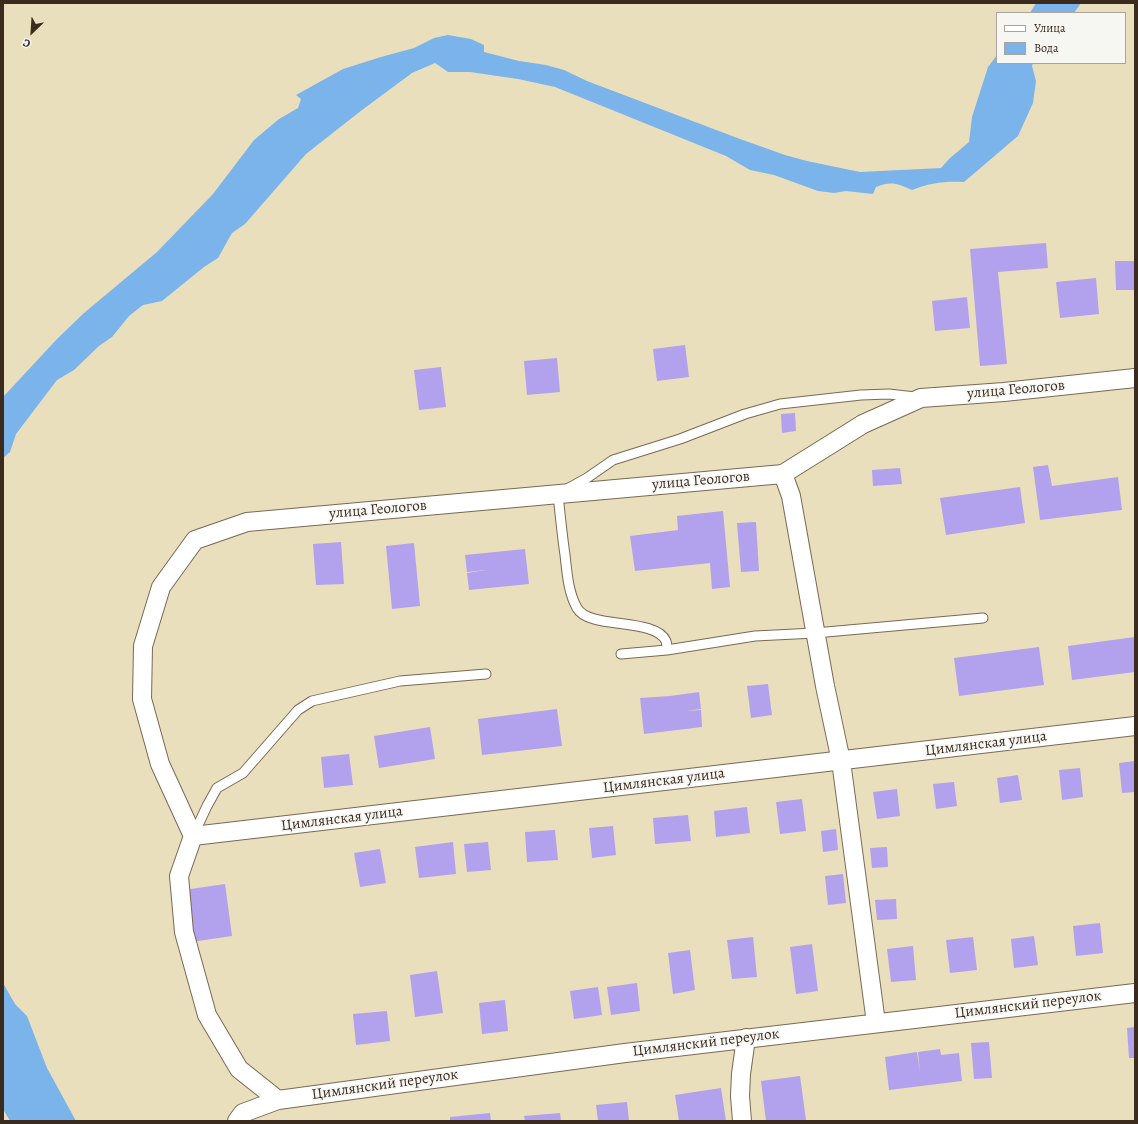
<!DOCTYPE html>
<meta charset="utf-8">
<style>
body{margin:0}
#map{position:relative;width:1138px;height:1124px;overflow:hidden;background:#eadfbc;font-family:Alegreya,serif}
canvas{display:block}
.frame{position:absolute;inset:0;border:4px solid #3b2a1e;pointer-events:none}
.legend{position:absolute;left:996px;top:12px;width:130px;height:52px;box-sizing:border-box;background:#f6f6f2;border:1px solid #aba49d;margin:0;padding:5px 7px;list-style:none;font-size:12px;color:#3b2a1e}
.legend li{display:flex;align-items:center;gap:8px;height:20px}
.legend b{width:20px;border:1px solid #aba49d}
.north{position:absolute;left:12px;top:12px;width:40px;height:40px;-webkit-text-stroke:3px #f6f6f2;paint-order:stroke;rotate:205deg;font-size:11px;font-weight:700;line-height:16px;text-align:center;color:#3b2a1e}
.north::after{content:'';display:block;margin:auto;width:14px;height:18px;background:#3b2a1e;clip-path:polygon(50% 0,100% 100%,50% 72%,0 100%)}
</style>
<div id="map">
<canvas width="1138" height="1124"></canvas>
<div class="frame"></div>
<ul class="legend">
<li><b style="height:5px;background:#fff"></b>Улица</li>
<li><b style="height:11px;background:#7bb4eb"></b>Вода</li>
</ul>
<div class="north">С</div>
</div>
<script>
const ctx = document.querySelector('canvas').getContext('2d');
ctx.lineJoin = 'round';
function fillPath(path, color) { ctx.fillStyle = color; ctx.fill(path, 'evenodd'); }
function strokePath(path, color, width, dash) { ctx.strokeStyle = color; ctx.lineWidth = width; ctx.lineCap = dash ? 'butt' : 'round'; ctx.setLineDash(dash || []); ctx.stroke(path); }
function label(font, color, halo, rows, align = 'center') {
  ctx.font = font + ' Alegreya,serif'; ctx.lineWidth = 3.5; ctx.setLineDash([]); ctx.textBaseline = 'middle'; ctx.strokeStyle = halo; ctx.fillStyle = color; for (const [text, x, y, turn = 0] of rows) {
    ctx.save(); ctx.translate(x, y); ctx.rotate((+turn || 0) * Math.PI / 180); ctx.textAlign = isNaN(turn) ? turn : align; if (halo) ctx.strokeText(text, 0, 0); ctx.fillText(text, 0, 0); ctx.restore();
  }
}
const water = new Path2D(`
 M1036 3H1081L1074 13H1030Z
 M448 35 471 39 484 45V52L519 61 546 65 564 70 587 81 740 139 785 155 807 161 860 172 941 168 949 159 969 142 972 117 988 67 997 55V63H1033L1032 66 1036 81 1033 103 1018 136 964 182C945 181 929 183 912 190 897 183 891 181 876 187L873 194 846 191 834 193 818 191 774 175 750 170 726 156 555 87 518 79 470 72H448L435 63 412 73 362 110 306 154 245 224 232 233 218 258 204 267 162 301 143 305 129 316 112 337 99 346 74 370 57 380 16 434 10 452 3 458V397L57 339 84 313 157 252 213 194 254 140 279 119 298 108 301 99 296 95 343 69 381 57 414 48 434 38Z
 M3 983 15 1004 27 1016 47 1068 76 1121H10L3 1109Z`);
const building = new Path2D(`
 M1046 243 1048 268 998 272 1007 364 980 366 970 249Z
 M1115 261H1135V290H1116Z
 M1096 278 1099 314 1060 318 1056 282Z
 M967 297 970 328 935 331 932 301Z
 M685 345 689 377 657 381 653 349Z
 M557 358 560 392 527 395 524 361Z
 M441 367 446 407 419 410 414 370Z
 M795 413 796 431 782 433 781 414Z
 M1048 465 1052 486 1118 477 1122 510 1040 520 1033 467Z
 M900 468 902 484 873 486 872 470Z
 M1020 487 1025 523 946 535 940 498Z
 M723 511 730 587 712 589 710 563 635 571 630 536 678 530 677 516Z
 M756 522 759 571 741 572 737 523Z
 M341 542 344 584 316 585 313 544Z
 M414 543 420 606 392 609 386 546Z
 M525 549 529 584 469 590 467 573 486 570 467 572 465 555Z
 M1135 637V672L1072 680 1068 646Z
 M1039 647 1044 685 959 696 954 658Z
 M768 684 772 715 751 718 747 686Z
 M699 692 701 709 686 711 701 710 702 727 644 734 640 698 670 696 671 700 670 696Z
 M557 709 562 746 482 755 478 719Z
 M430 727 435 759 379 768 374 736Z
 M349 754 353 785 324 788 321 757Z
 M1135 761V792L1122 793 1119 763Z
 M1080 768 1083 797 1062 800 1059 770Z
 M1018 775 1022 800 1000 803 997 778Z
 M954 782 957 806 936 809 933 784Z
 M897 789 900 816 877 819 873 792Z
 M802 799 806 831 780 834 776 802Z
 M747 807 750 833 716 837 714 811Z
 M688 815 691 841 655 844 653 818Z
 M613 826 616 855 592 858 589 828Z
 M836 829 838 850 823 852 821 831Z
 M555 830 558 860 527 862 525 832Z
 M453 842 456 874 419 878 415 847Z
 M488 842 491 870 467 872 464 844Z
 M887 847 888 867 872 868 870 848Z
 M380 849 386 883 360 887 354 853Z
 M843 874 846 903 828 905 825 876Z
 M225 884 232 936 191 942 184 890Z
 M896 899 897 919 877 920 875 900Z
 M1100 923 1103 953 1076 956 1073 926Z
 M1034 936 1038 965 1014 968 1011 939Z
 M753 937 757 977 732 979 727 940Z
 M973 937 977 970 950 973 946 940Z
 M812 944 818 991 796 994 790 947Z
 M913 946 916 980 891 982 887 949Z
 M690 950 695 990 673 994 668 953Z
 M437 971 443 1013 415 1017 410 975Z
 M637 983 640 1011 611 1015 607 987Z
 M598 987 602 1015 574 1019 570 991Z
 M505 1000 508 1031 482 1034 479 1003Z
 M387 1011 390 1041 356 1045 353 1014Z
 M1135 1027V1058H1129L1127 1028Z
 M989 1042 992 1078 974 1079 971 1043Z
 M940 1049 941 1055 959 1053 962 1081 889 1090 885 1057 917 1052 920 1073 918 1052Z
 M800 1076 806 1120 766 1121 761 1081Z
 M721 1088 726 1121H679L675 1095Z
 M627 1102 629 1121H598L596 1105Z
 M490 1113 491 1121H450V1117Z
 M560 1113 561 1121H525L524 1116Z`);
const lane = new Path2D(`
 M667 650C667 648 667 644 666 641 655 617 589 630 577 608 568 592 567 572 565 555 562 534 560 514 558 494L587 478 613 460 680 439 745 414 780 404 861 395 889 394 915 397
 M621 654 667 650 755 636 815 633 983 618
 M193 836 207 806 217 788 243 773 298 710 312 701 400 681 486 674`);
const street = new Path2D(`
 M783 474 791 496 825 686 841 761 876 1023
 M193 836 1135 726
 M278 1100 239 1069 207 1015 184 932 179 876 193 836 160 764 142 699 143 646 161 587 195 540 247 522 783 474 863 424 921 398 1004 392 1135 378
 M237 1121 243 1113 278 1100 625 1053 1135 993
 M742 1121 740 1096 741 1074 746 1038`);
const streetNames = [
 ["улица Геологов",1016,390,-5],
 ["улица Геологов",701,481,-5],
 ["улица Геологов",378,510,-5],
 ["Цимлянская улица",986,744,-7],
 ["Цимлянская улица",664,781,-7],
 ["Цимлянская улица",342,819,-7],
 ["Цимлянский переулок",1028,1005,-7],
 ["Цимлянский переулок",706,1043,-7],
 ["Цимлянский переулок",385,1085,-8]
];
fillPath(water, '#7bb4eb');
fillPath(building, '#b2a1ec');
strokePath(lane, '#786955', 11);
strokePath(street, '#786955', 20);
strokePath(lane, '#fff', 9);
strokePath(street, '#fff', 18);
label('15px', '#3b2a1e', '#f6f6f2', streetNames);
</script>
